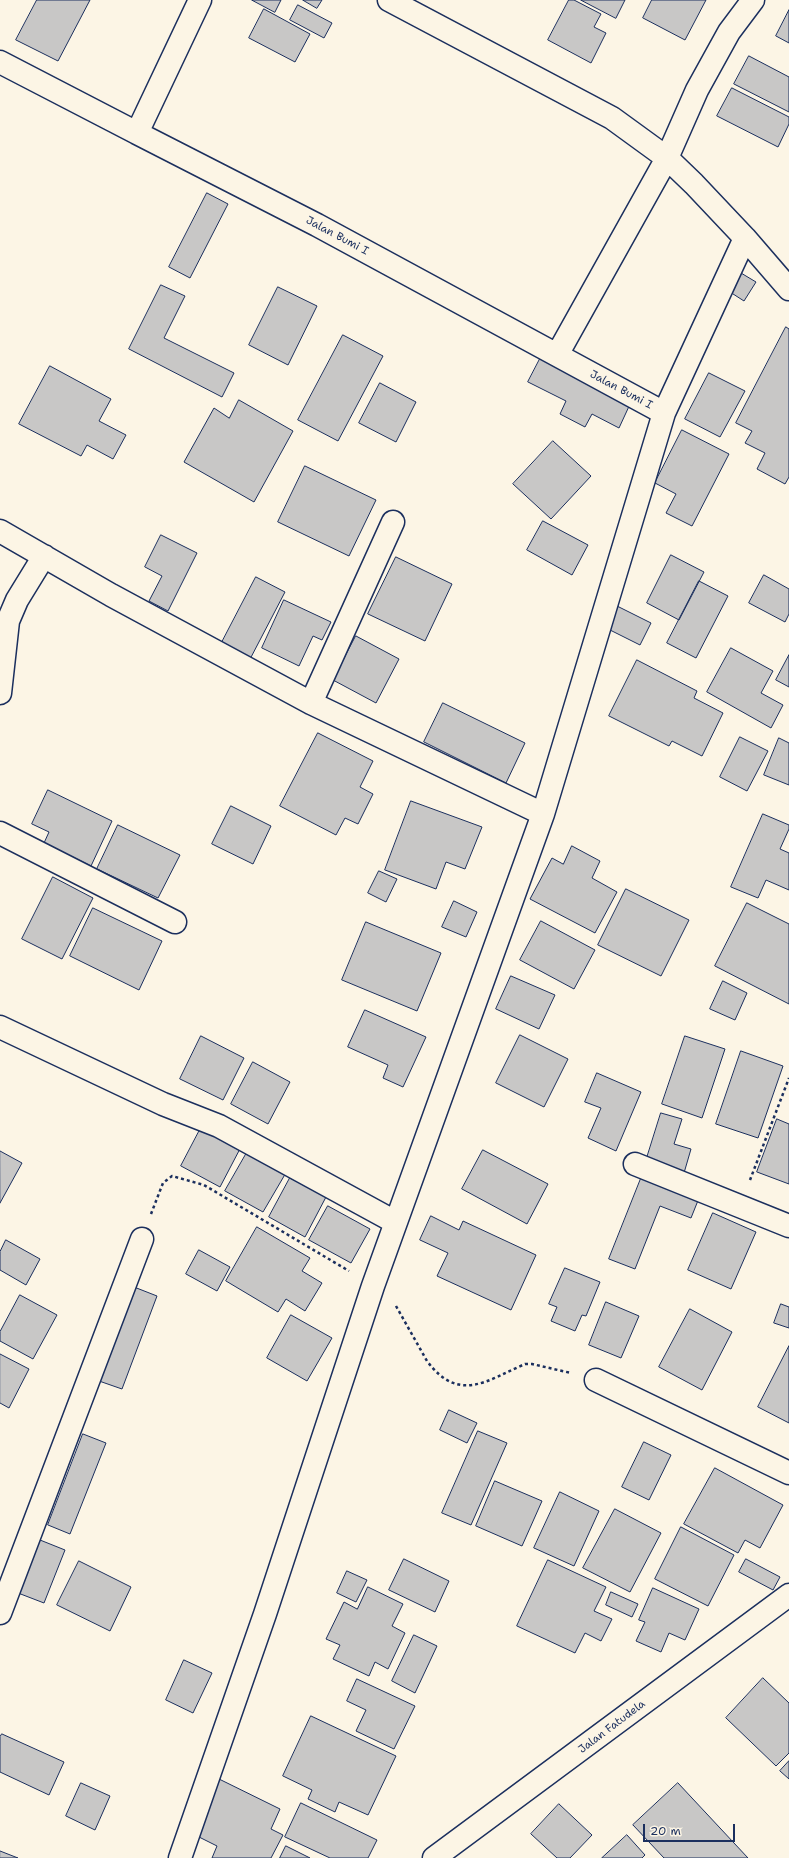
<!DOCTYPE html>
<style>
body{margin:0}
#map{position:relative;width:789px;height:1858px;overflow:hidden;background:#fcf5e5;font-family:"Shantell Sans",sans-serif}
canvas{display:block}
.scale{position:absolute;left:643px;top:1824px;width:92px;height:18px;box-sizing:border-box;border:2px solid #1b2f5e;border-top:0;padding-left:5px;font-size:12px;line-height:14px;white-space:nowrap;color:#1b2f5e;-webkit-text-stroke:3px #fcf5e5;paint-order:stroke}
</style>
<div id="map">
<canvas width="789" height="1858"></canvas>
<div class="scale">20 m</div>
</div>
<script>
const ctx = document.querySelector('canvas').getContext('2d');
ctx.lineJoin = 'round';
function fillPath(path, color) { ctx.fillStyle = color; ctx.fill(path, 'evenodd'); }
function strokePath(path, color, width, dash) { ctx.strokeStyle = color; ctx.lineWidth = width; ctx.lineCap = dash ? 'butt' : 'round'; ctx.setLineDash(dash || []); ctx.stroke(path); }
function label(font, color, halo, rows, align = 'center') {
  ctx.font = font + ' "Shantell Sans",sans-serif'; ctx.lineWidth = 3; ctx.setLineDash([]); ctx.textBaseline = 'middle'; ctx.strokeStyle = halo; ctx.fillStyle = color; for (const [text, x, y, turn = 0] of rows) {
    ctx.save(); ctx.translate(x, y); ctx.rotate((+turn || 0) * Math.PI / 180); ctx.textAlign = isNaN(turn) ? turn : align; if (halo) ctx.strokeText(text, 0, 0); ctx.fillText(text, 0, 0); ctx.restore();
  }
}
const building = new Path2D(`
 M37 0H90L58 61 16 40Z
 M252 0H281L275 12Z
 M303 0H322L317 8Z
 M569 0H574L601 14 594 27 606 33 591 63 548 40Z
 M581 0H625L616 18Z
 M652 0H706L685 40 643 18Z
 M298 5 332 23 324 38 290 20Z
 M264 9 310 34 295 62 249 38Z
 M789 10V43L776 36Z
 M749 56 789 77V112L734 84Z
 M732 88 789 117V124L778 147 717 116Z
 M207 193 228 204 190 278 169 267Z
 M741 273 756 282 744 301 730 292Z
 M161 285 185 296 164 338 234 373 222 397 129 349Z
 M278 287 317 306 288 365 249 345Z
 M786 327 789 329V477L785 484 757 469 765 453 745 443 752 431 736 423Z
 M343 335 383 356 338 441 298 420Z
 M541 357 631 402 619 428 592 414 585 427 560 414 566 401 528 382Z
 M50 366 111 399 99 421 126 435 113 459 87 445 81 456 19 424Z
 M709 373 745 391 720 437 685 419Z
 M380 383 416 402 396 442 359 423Z
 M239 400 293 431 254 502 184 462 214 408 229 418Z
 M682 430 729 454 692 526 666 513 676 494 655 483Z
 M553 441 591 476 551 519 513 484Z
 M305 466 376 500 349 556 278 522Z
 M543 521 588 545 572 575 527 550Z
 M161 535 197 553 168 611 149 601 162 576 145 567Z
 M671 555 704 572 679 620 647 603Z
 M396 557 452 584 425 641 368 614Z
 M764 575 789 589V614L785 622 749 603Z
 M256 577 285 592 248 663 219 648Z
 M699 581 728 596 696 658 667 643Z
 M284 600 331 622 322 640 313 636 299 666 262 648Z
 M615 605 651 623 640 645 604 627Z
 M356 636 399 659 376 703 333 680Z
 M731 648 773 671 761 693 783 705 771 728 707 692Z
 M789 655V687L776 680Z
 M637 660 697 691 694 698 723 713 702 756 672 741 669 746 609 716Z
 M443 703 525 743 506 783 424 742Z
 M318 733 373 761 360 787 373 794 358 824 345 818 336 835 280 806Z
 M740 737 768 751 747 791 720 777Z
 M779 738 789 743V785L764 775Z
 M48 790 112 821 91 866 44 843 49 832 32 824Z
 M411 801 482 827 465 869 446 862 436 889 385 870Z
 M231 806 271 826 253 864 212 844Z
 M763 814 789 825V829L780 849 789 853V890L766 880 758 898 731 887Z
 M118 825 180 855 158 898 97 869Z
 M572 846 600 861 592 878 617 892 595 933 530 899 552 858 563 864Z
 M379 871 397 879 386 902 368 893Z
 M53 877 93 898 62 959 22 939Z
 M626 889 689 920 661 976 598 945Z
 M454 901 477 912 466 937 442 927Z
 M747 903 789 924V1004L715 966Z
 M93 908 162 941 139 990 70 956Z
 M541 921 595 950 574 989 520 960Z
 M366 922 441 953 417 1011 342 980Z
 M511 976 555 995 539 1029 496 1009Z
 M723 981 747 993 735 1020 710 1009Z
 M365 1010 426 1037 403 1087 383 1078 388 1065 348 1047Z
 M520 1035 568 1059 544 1107 496 1083Z
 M201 1036 244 1058 223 1100 180 1079Z
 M685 1036 725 1049 702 1118 662 1104Z
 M741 1051 783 1066 758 1138 716 1124Z
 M253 1062 290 1082 268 1124 231 1104Z
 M597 1073 641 1092 616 1151 588 1138 601 1108 585 1102Z
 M661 1113 682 1119 674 1144 691 1149 684 1173 646 1161Z
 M777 1119 789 1124V1184L757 1172Z
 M203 1124 242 1145 220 1187 181 1166Z
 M249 1149 287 1171 263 1212 225 1191Z
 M483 1150 548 1184 527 1224 462 1189Z
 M0 1151 22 1163 0 1203Z
 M642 1176 699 1198 691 1218 660 1206 635 1269 609 1259Z
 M290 1178 326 1197 305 1237 269 1217Z
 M328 1206 370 1229 351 1263 309 1240Z
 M713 1213 756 1232 731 1289 688 1270Z
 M431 1216 459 1230 463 1221 536 1255 511 1310 437 1276 448 1253 420 1240Z
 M257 1227 310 1258 302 1271 322 1283 305 1311 286 1299 278 1312 226 1281Z
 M6 1240 40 1259 26 1285 0 1270V1252Z
 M199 1250 230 1267 217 1291 186 1274Z
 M565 1268 600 1282 586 1316 582 1315 575 1331 551 1321 557 1307 549 1304Z
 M134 1287 157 1296 122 1389 99 1381Z
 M20 1295 57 1315 33 1359 0 1341V1332Z
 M606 1302 639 1316 621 1358 589 1345Z
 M781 1304 789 1307V1328L774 1323Z
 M690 1309 732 1332 702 1390 659 1367Z
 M291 1315 332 1338 307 1381 267 1358Z
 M789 1346V1423L758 1407Z
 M0 1354 29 1369 9 1408 0 1403Z
 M449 1410 477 1423 467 1443 440 1430Z
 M478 1431 507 1443 471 1525 442 1513Z
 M83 1434 106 1443 70 1534 48 1525Z
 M644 1442 671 1455 649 1500 622 1487Z
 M715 1468 783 1505 760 1548 745 1540 738 1553 684 1524Z
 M495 1481 542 1501 522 1546 476 1526Z
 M560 1492 599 1511 574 1566 534 1548Z
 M615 1509 661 1533 630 1592 583 1568Z
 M681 1527 734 1555 708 1606 655 1579Z
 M40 1540 65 1550 44 1603 18 1593Z
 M404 1559 449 1581 435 1612 389 1590Z
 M746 1559 780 1577 773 1590 739 1572Z
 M548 1560 606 1587 594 1611 612 1619 601 1641 585 1633 575 1653 517 1626Z
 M79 1561 131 1587 110 1631 57 1605Z
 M347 1571 367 1580 356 1602 337 1593Z
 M368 1587 403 1604 392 1626 405 1633 388 1669 375 1662 369 1676 333 1659 340 1645 326 1639 344 1602 357 1609Z
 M653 1588 699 1609 685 1640 669 1633 661 1652 636 1641 645 1622 639 1620Z
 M611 1592 638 1604 632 1617 606 1605Z
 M414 1635 437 1646 415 1693 392 1681Z
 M184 1660 212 1673 193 1713 166 1700Z
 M763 1678 789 1703V1753L776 1766 726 1718Z
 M357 1679 415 1706 394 1749 356 1731 366 1710 347 1701Z
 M311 1716 396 1756 368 1815 339 1802 335 1812 308 1799 312 1790 283 1776Z
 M2 1734 64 1762 49 1795 0 1772V1737Z
 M789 1761V1779L780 1771Z
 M219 1779 280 1809 271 1829 283 1835 271 1858H212L217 1846 193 1834Z
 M81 1783 110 1796 95 1830 66 1816Z
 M678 1783 748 1858H664L633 1825Z
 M301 1803 377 1840 368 1858H330L285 1837Z
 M559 1804 592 1835 570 1858H557L531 1834Z
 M627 1835 645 1855 642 1858H602Z
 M286 1846 310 1858H280Z
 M0 1851 18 1858H0Z`);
const path = new Path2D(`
 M750 1180 789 1078
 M151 1214 163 1183 172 1176 204 1185 349 1271
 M396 1306 427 1361C459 1404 488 1380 525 1364H532L571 1373`);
const minor = new Path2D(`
 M200 0 137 133 317 225 664 413
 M389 0 612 118 667 158 694 184 745 238 789 289
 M0 62 137 133
 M557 355 667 158 697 90 729 32 753 0
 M0 531 111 595 311 703 543 814
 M0 693 8 621 17 600 44 556
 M311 703 393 522
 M0 833 175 922
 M0 1027 163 1104 219 1126 395 1222
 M635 1164 789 1226
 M596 1380 789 1473
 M0 1613 142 1239
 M180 1858 265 1614 373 1286 543 814 664 413 745 238
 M434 1858 789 1595`);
const streetNames = [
 ["Jalan Bumi I",337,236,28],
 ["Jalan Bumi I",621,390,28],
 ["Jalan Fatudela",612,1727,-37]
];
fillPath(building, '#c8c7c6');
strokePath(building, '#1b2f5e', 1);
strokePath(minor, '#1b2f5e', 25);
strokePath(path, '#1b2f5e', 2.5, [3, 3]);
strokePath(minor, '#fcf5e5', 22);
label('11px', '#1b2f5e', '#fcf5e5', streetNames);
</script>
